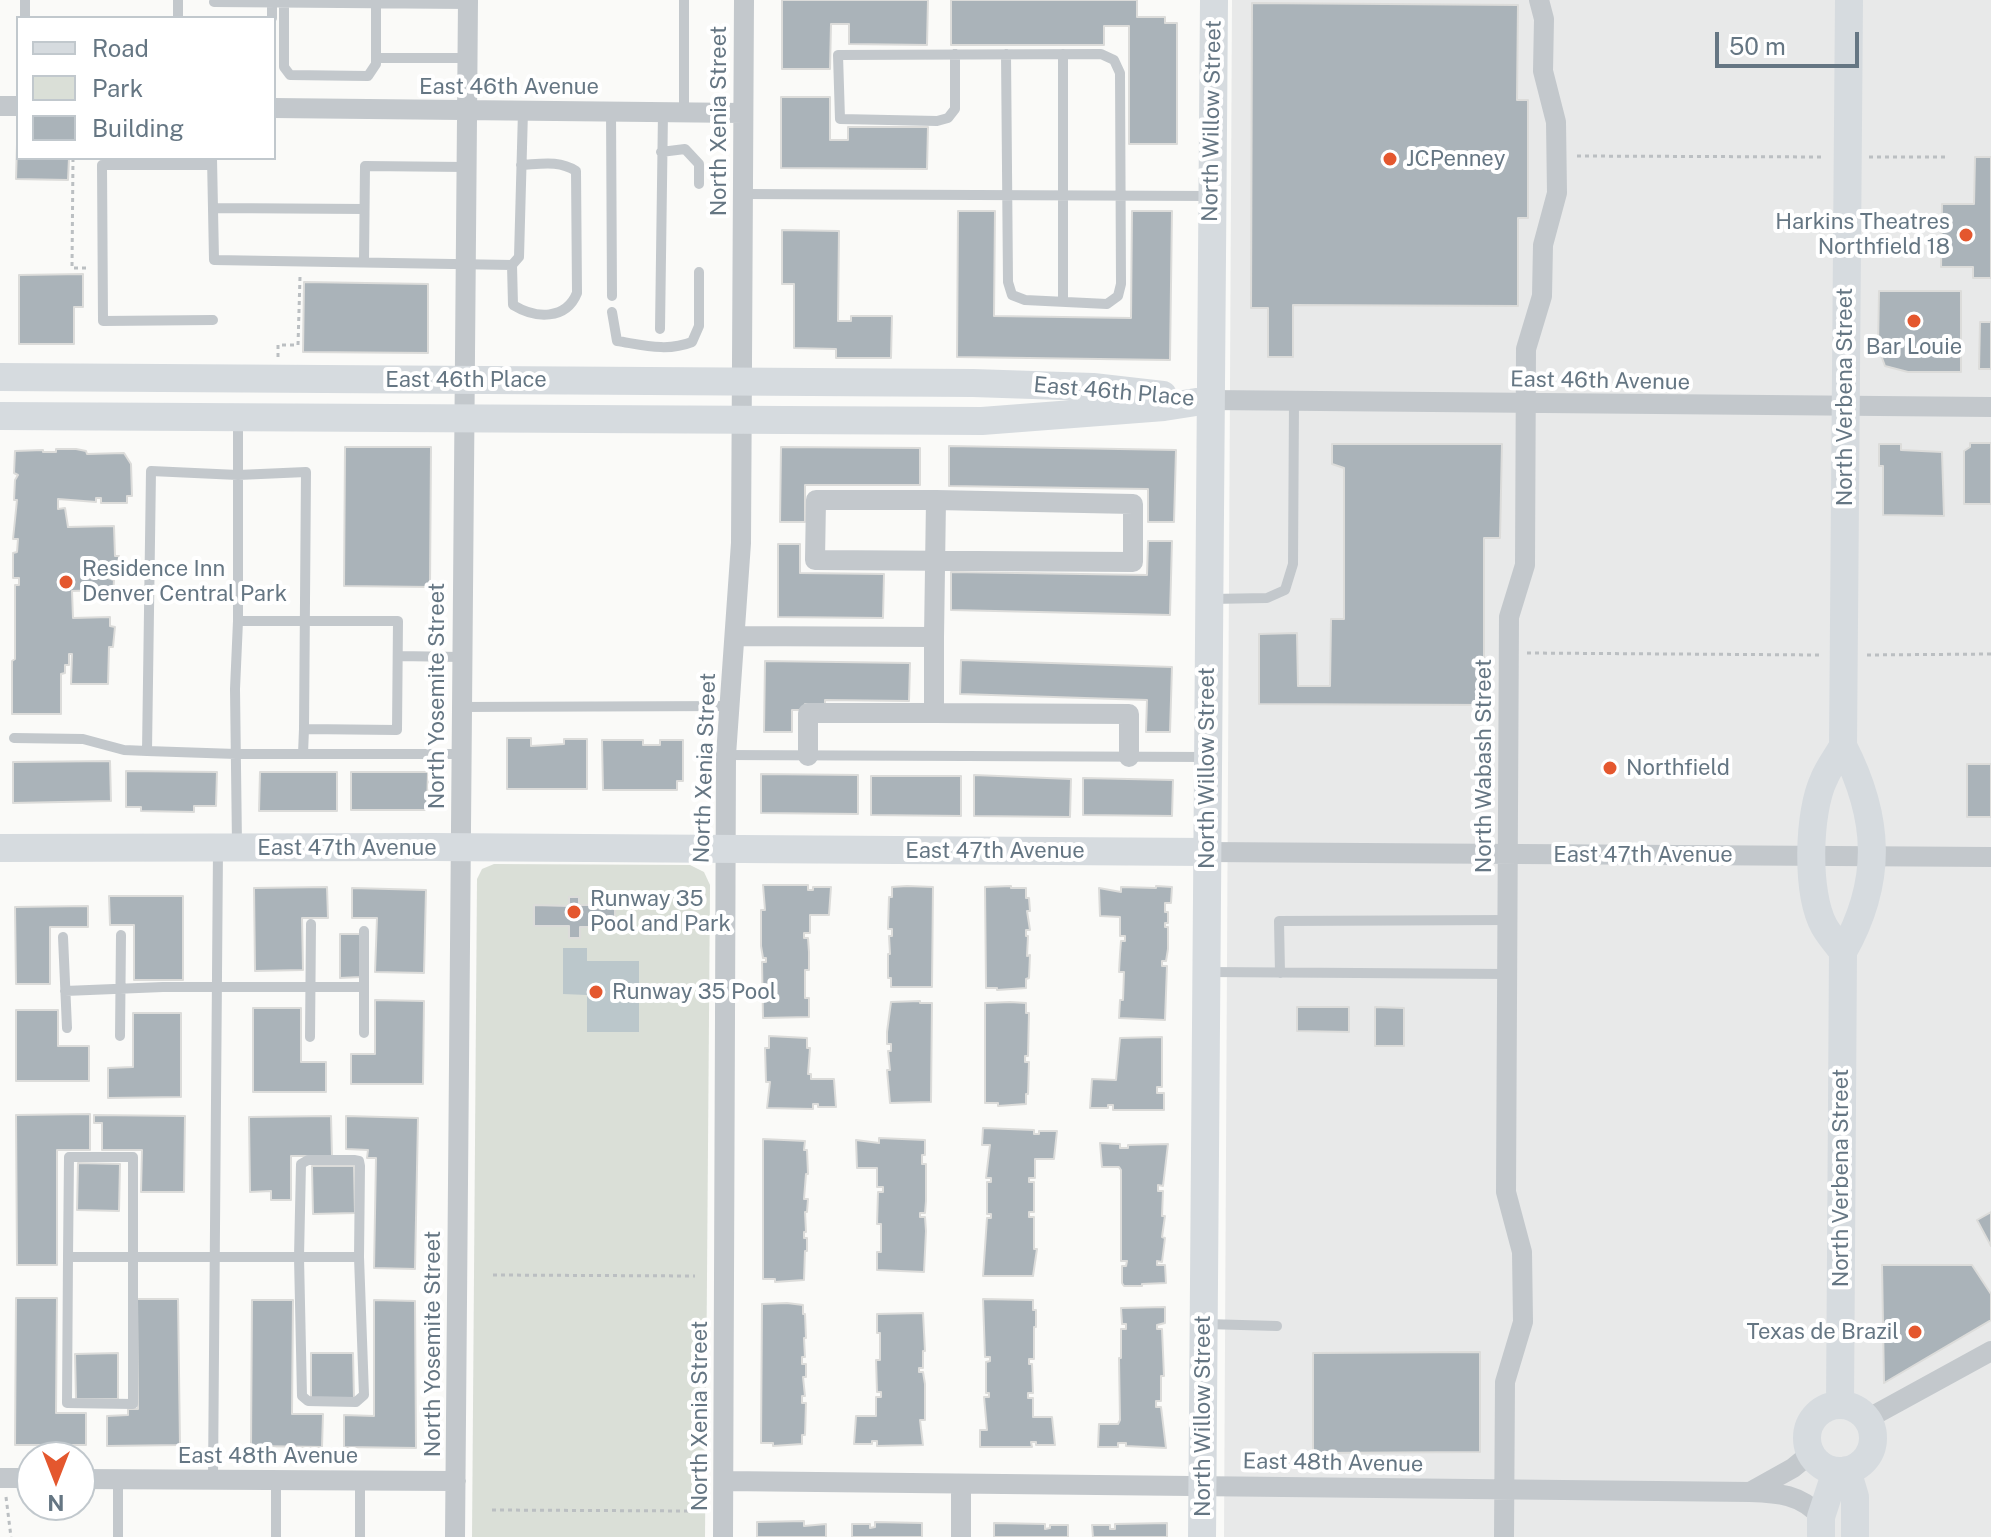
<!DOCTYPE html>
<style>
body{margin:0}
#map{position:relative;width:1991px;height:1537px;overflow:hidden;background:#fafaf8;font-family:"Public Sans",sans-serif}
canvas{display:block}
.legend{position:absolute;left:16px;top:16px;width:260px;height:144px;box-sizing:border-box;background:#fff;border:2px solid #c1c8cd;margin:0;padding:10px 14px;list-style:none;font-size:24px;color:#657683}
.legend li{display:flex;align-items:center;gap:16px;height:40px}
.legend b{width:40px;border:2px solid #c1c8cd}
.north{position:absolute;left:16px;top:1441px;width:80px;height:80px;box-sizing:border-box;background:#fff;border:2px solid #c1c8cd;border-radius:50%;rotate:180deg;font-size:22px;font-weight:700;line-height:32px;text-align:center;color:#657683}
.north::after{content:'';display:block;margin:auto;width:28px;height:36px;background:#e4572e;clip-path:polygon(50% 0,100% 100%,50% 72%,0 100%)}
.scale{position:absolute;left:1715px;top:32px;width:144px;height:36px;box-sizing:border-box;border:4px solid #657683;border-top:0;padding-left:10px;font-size:24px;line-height:28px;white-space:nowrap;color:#657683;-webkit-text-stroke:6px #fff;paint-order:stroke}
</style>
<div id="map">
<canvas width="1991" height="1537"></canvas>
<ul class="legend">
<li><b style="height:10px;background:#d6dbdf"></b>Road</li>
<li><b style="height:22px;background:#dadfd7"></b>Park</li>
<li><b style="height:22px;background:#aab3b9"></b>Building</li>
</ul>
<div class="north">N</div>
<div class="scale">50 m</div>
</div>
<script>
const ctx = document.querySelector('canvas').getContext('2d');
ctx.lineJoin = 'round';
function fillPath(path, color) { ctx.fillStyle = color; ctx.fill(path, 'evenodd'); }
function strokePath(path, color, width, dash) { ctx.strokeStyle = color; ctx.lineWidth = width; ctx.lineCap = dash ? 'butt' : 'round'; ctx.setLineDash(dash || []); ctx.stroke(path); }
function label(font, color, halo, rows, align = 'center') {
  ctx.font = font + ' "Public Sans",sans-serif'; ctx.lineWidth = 8; ctx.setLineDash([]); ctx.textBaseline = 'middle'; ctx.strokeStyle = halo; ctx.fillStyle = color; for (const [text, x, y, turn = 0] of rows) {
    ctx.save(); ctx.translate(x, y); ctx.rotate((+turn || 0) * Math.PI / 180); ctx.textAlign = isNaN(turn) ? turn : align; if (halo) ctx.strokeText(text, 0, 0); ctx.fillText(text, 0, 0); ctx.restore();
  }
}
const built = new Path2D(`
 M1232 0H1991V1537H1224Z`);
const green = new Path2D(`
 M494 864 690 865 704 872 710 885 705 1537H472L477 879 482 869Z`);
const water = new Path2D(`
 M563 948H587V961H639V1032H587V995L563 994Z`);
const building = new Path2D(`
 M782 0H928L927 45 849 44V24H831L830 69H782Z
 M951 0H1137V17H1165V23H1177V144H1129V26H1104V45H951Z
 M1252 3 1518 5 1517 100H1528V218H1518V306L1293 305V357H1268V308H1251Z
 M781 97H830V140H848V127H928L927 169 781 168Z
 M17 144 18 158H69L68 180 16 179Z
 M1975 157H1991V278H1973V267H1941L1942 204H1974Z
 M958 211H995L994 316 1131 318 1132 211H1172L1170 360 957 357Z
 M782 230 839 231 838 321H851V316H892L891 358H836V349L794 348V284H782Z
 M83 274V307H74V344H19V275Z
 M304 282 428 284V353L303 352Z
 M1879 291H1961V372H1908L1885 366 1878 347Z
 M1980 322H1991V369H1979Z
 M1970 443H1991V504H1964V451L1970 447Z
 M1332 444H1502L1500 538H1484V705L1259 704V634L1297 633 1298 686H1330L1331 619H1344V468L1332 464Z
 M1879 444H1901V450L1942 452 1944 516 1883 515V466H1879Z
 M949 446 1176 450 1174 522H1148V489L949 486Z
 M345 447H431L430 587 344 586Z
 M781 447 920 448V485H805V522H780Z
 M56 449H76L86 451 87 454 124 453 131 464 132 496H127V503H101V498H96V502L58 499V509L65 508 68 527 114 526 115 556H119V559L118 574H108V578L114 580 113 595H107V590L72 591 73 618 110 617V626L115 627 113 647H109L108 684H71L72 654H69V665H65V673L61 674V714H12V661L15 659V585H19V578H13V553L17 552 18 539H13L17 500H14L15 480 18 475 14 473 15 451 43 450V452H56Z
 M1148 541H1172L1170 615 951 610V572L1147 575Z
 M778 544H800V573L884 574 883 618 778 617Z
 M961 660 1172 667 1170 732H1146L1147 700 960 694Z
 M765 661 910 663 909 701 825 700V705L805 704V710H792V732H764Z
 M507 738H531V746L564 744V739H587V789H507Z
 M602 740H643V745H660V740H683V781H677V790H603Z
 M110 761 111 801 13 803V762Z
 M1967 764H1991V817H1967Z
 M126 771 217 772 216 806H194V812L141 811V807H126Z
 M260 772H337V811H259Z
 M351 772H428L427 810H351Z
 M761 774 858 775V814L761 813Z
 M974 775 1071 779 1070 817 974 816Z
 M871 776H961V816L871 815Z
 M1083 778 1173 780 1172 816 1083 815Z
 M763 885H808V890H813V887H831L829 915H810V933H804V938H808L809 952V970H805V998H809V1017L763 1018 762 962H766V958H763L761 946V910H765Z
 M907 886 933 887 932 987H891V978H888V954H890L889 936H892V929H888L889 897H892V887Z
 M1011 886V888H1026V898H1029L1030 911H1027L1030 930H1026V936H1028L1027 956 1030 955 1029 978 1026 979V988L997 990V988H986L985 887Z
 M1156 886 1172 887 1171 903H1165V912H1168V923H1165V927H1168V949L1166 961H1162V966H1167L1165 1020 1119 1018 1120 1000H1123L1124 972H1119L1120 954 1121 941H1125V936H1120V917L1100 916 1099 888 1121 892V887L1156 888Z
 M327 887 328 918H302L303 970 255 971 254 888Z
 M352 888 426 890 424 973 375 972 377 918H352Z
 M109 896H183V980H134V925H110Z
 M569 897H579V905H615V919H589V927H580V938H569V926H534V905L569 906Z
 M88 906V927H50V984H16L15 907Z
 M340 934H360V977L340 978Z
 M375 1000 424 1001 423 1084H351V1054H375Z
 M920 1001V1003H932L931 1102 890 1103 887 1070H890L888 1051H891V1044H887V1032L891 1002Z
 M1010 1002 1026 1003V1013H1029L1028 1056H1025V1062H1029L1028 1094H1026V1104L998 1106V1103H985V1003Z
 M1297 1007H1349V1032L1297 1031Z
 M1375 1007 1404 1008V1046H1375Z
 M253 1008H301V1062H326V1092H253Z
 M16 1010H58V1046H89V1081H16Z
 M133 1013H181V1097L108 1098V1068L133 1067Z
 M769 1036 807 1038V1048H810L808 1074H811V1079H834L836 1107H818V1104H813V1109L767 1108 770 1082H766L765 1048H769Z
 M1162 1037V1087H1157V1093H1164V1110H1113V1105H1108V1108H1090L1092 1079 1116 1080 1120 1038Z
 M90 1114V1150H57V1265H17L16 1115Z
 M94 1115 185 1116 184 1192H141L142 1150H102V1123H94Z
 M331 1116 332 1156H291V1200H271V1191L250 1192 249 1117Z
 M346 1116 418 1118 415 1269 374 1268 376 1158H367L368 1150 346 1149Z
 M983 1128 1034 1130V1134H1039V1131H1057L1054 1159H1035V1178H1029V1182H1034V1212H1029V1217H1034V1249H1037L1033 1276H983L987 1218H991V1214H987V1182H991V1178H986L990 1145H982Z
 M879 1138 925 1140V1155H922V1164H926V1201L925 1213H920V1217H925L926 1231 924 1272 877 1270V1252H881V1224H877L878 1192H883V1187H877V1168H857L856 1140 879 1143Z
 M763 1139 805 1141 804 1150H807L808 1174H806L804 1199H808L807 1212H805L806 1232H804V1238H807V1251H805L804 1280 775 1282V1279H763Z
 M1100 1143 1120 1144V1148H1128V1145L1168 1144 1163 1186 1158 1185V1191H1163L1162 1216H1165L1162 1237 1165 1238 1162 1262 1157 1261V1265H1165L1166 1283 1142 1284V1286H1124L1122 1283V1266H1126L1127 1261H1121V1170L1119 1167H1102Z
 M78 1163 120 1164 119 1211 77 1210Z
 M312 1166H354L355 1213 313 1214Z
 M1991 1212V1246L1977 1220Z
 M1882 1265H1972L1991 1294V1320L1884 1383Z
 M16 1298H57L56 1413H86V1445H15Z
 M137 1299H178L180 1445 107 1446V1416L128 1415V1409H138Z
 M983 1299 1033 1300V1310H1036V1327H1034V1359H1029V1364H1032L1033 1393H1028V1398H1033V1417H1052L1055 1445H1036V1442H1031L1032 1447H980V1430H987L984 1397H989V1393H986V1362L990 1361V1357H985Z
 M252 1300H293L292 1414H323L322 1447 251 1446Z
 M374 1300 415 1301 416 1448 344 1447V1415L374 1416Z
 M787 1303 803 1305V1314H805L806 1338H804L805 1357H802V1364H806V1377H803L805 1396H802V1403H806L805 1435H802V1444L773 1446V1443H761L762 1304Z
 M1165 1307V1323L1157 1325V1329H1162L1164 1376H1161V1401H1156V1407H1161L1166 1448 1126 1446V1443H1118V1447H1098L1099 1424H1118L1120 1420 1119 1358H1121V1329H1126V1324H1122L1121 1308Z
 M923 1313 925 1351H923V1368H919V1372H923L925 1384V1420H920L923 1445 877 1446V1441H872V1444H854L856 1416H876V1397H881V1392H877L876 1360H880V1333H877V1314Z
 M1480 1352V1452L1313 1453V1353Z
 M118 1353V1399H76L75 1354Z
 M311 1353H353L354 1399H311Z
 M804 1521V1526L826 1524V1537H757V1522Z
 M875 1522 922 1523V1537H852V1524H870V1528L875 1527Z
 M994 1523 1045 1524V1529L1050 1528V1525H1068V1537H994Z
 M1167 1523V1537H1093L1092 1525H1110V1529H1115V1524Z`);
const path = new Path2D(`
 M1577 156 1825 157
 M1869 157H1945
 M73 158 72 268H90
 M278 357V345H298L300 277
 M1527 653 1819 655
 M1867 655 1991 654
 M493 1275 695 1276
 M6 1497 11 1537
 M492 1510 693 1511`);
const lane = new Path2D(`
 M178 0V18
 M214 2 468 4
 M284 3V67L290 75 368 76 376 64V3
 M25 18V0
 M272 18V2
 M955 54V109L948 118 937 121 840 119 838 55 1101 54 1114 60 1120 73 1121 284 1118 296 1107 304 1025 300 1012 295 1008 282 1006 54
 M1063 54V302
 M376 58H467
 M611 111 612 296
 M684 112V0
 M661 152 685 149 699 164V184
 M212 158 214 260 512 265 519 257 523 111
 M212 165H102L103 321 213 320
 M743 194 1209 196
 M214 208 364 209
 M364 261 365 166 465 167
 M512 265 513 305C536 319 566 320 577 293L576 171C559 160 541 164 521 165
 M612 312 617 341C643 345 667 352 692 342L699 326V272
 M660 329 663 112
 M1211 599 1267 598 1285 590 1293 564 1294 402
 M398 656 461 657
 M461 707 729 706
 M14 738 83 739 124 750 147 751 236 754H461
 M147 751 151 471 238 475 306 472 304 729 397 730 398 621H238
 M303 754 304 729
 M726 755 1205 757
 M237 845 235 689 238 621V418
 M63 937 67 1028
 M1208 972 1507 974
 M1280 973 1279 921 1507 920
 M65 991 163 987H364V931
 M364 1033V987
 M120 1036 121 935
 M310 1037 311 924
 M308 1160H354L359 1161 360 1166 359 1257 364 1395 356 1402 308 1401 302 1396 299 1257 301 1164Z
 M68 1257 69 1157H133V1404L67 1403 68 1257C165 1257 262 1257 359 1257
 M1206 1324 1277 1326
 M118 1479V1537
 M213 1479 218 849
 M276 1537V1480
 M360 1537V1480`);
const street = new Path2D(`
 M0 106H18
 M274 108 743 113
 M1209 400 1991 407
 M735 636 934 637 936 500H816L815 560 1133 562V504L936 500
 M934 713 1129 714V757
 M808 756V713H934V637
 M1206 852 1991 857
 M1867 1419 1991 1351
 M0 1478H32
 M80 1479 456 1481
 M724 1481 1750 1492C1778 1493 1801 1494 1821 1517
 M1750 1492 1793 1468 1810 1454
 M455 1537 468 0
 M723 1537 726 755 741 543 744 0
 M961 1537V1484
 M1504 1537 1505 1382 1523 1322 1522 1252 1506 1192 1509 617 1525 565 1526 349 1542 296 1543 245 1557 193 1556 122 1543 71 1544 19 1539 0`);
const secondary = new Path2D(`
 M0 377 973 383 1093 387 1163 395
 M0 416 982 421 1164 407 1209 400
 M0 848 432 847 1206 852
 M1843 952C1837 944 1829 935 1824 926 1806 893 1808 812 1824 779 1829 767 1837 757 1843 746
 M1840 1404 1843 952C1883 881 1880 818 1843 746L1849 0
 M1807 1438a33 33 0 1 1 66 0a33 33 0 1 1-66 0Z
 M1847 1470 1855 1497V1537
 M1202 1537 1214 0
 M1821 1537V1517L1836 1471`);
const markers = [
 [1390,159,8,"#e4572e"],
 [1966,235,8,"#e4572e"],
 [1914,321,8,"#e4572e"],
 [66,582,8,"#e4572e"],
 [1610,768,8,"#e4572e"],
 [574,912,8,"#e4572e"],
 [596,992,8,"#e4572e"],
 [1915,1332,8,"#e4572e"]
];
const streetNames = [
 ["East 46th Avenue",509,87],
 ["North Xenia Street",719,121,-90],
 ["North Willow Street",1212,121,-89],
 ["East 46th Place",466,380],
 ["East 46th Avenue",1600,381,1],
 ["East 46th Place",1114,392,5],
 ["North Verbena Street",1845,397,-90],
 ["North Yosemite Street",437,696,-90],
 ["North Wabash Street",1484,766,-90],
 ["North Xenia Street",705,768,-88],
 ["North Willow Street",1207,768,-90],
 ["East 47th Avenue",347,848],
 ["East 47th Avenue",995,851],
 ["East 47th Avenue",1643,855],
 ["North Verbena Street",1841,1178,-90],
 ["North Yosemite Street",433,1344,-90],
 ["North Xenia Street",700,1416,-90],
 ["North Willow Street",1203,1416,-90],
 ["East 48th Avenue",268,1456],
 ["East 48th Avenue",1333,1463,1]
];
const poiNames = [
 ["JCPenney",1406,159],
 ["Harkins Theatres",1950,222,"right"],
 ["Northfield 18",1950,247,"right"],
 ["Bar Louie",1914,347,"center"],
 ["Residence Inn",82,569],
 ["Denver Central Park",82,594],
 ["Northfield",1626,768],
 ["Runway 35",590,899],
 ["Pool and Park",590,924],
 ["Runway 35 Pool",612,992],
 ["Texas de Brazil",1899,1332,"right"]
];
fillPath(built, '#e8e9e9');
fillPath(green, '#dadfd7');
fillPath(water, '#bbc7cb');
fillPath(building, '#aab3b9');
strokePath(building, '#dcdcda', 2);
strokePath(path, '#bbbfc2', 3, [4, 4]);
strokePath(lane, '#c3c8cc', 10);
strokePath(street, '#c3c8cc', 20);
strokePath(secondary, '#d6dbdf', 28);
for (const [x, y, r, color] of markers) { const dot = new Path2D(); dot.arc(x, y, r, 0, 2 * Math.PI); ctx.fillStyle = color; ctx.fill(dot); strokePath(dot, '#fff', 3); }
label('22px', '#657683', '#fff', streetNames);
label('22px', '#657683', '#fff', poiNames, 'left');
</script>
